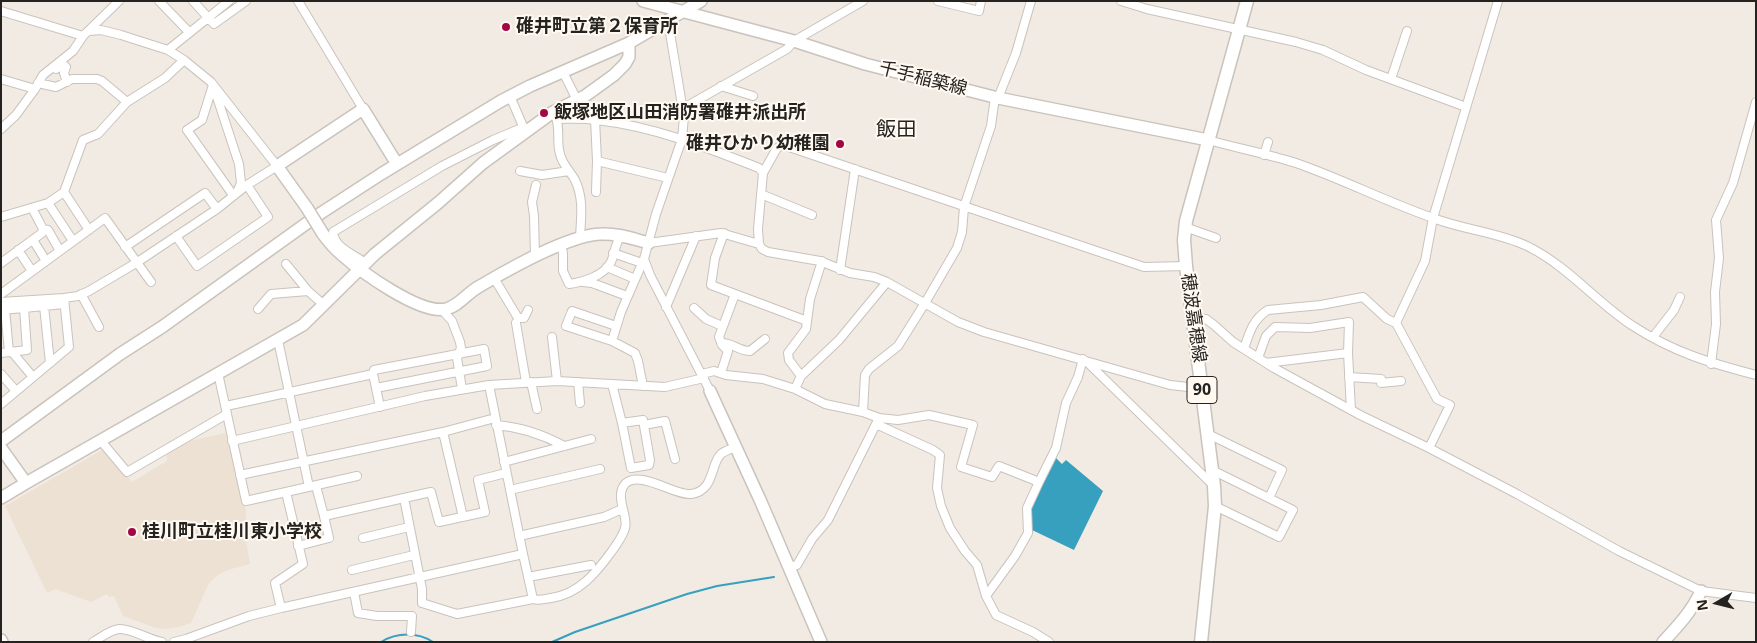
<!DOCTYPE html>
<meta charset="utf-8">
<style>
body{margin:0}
#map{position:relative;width:1757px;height:643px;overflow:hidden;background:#f2ebe4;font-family:"Open Sans",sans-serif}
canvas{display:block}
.frame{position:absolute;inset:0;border:2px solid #252320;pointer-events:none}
.north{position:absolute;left:1692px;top:578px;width:50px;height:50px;-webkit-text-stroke:4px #fff9f1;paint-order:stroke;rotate:262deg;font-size:14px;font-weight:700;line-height:20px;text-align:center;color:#252320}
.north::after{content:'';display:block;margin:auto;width:18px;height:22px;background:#252320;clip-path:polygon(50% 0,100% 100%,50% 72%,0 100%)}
</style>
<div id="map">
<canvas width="1757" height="643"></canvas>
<div class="frame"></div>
<div class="north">N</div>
</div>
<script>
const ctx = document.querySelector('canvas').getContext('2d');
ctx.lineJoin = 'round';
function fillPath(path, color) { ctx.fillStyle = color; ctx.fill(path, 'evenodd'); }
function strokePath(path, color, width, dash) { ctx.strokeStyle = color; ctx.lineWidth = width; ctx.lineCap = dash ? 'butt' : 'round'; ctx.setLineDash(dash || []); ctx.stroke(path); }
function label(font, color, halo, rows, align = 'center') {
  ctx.font = font + ' "Open Sans","Noto Sans JP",sans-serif'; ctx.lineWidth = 4; ctx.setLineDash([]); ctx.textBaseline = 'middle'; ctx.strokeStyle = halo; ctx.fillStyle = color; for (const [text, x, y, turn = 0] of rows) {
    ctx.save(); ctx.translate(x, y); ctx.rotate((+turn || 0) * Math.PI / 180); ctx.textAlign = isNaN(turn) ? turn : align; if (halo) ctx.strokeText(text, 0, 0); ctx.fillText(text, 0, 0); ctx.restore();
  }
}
const built = new Path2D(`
 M225 433 229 437 246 511V529L245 535 250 564 228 570 218 575 209 583 191 623 179 627 167 629 156 628 123 616 114 596 109 597 107 594 91 602 55 589 47 593 5 506 104 449 132 482 167 461 166 453 182 443Z`);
const water = new Path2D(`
 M1056 458 1062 464 1066 460 1103 491 1074 550 1032 530 1031 508Z`);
const stream = new Path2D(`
 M381 642C397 632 418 632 433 642
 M552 642 575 632 687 594 717 586 774 577`);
const street = new Path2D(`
 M159 1 189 32
 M193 1 214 24 246 1
 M298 1 363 109
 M938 1 979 11 981 1
 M1121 1 1147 9 1296 42 1323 50 1366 70 1466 107
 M1 11 83 36
 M168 50 229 1
 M56 69 64 65 66 67 64 73 67 82
 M563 72 577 100
 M1 79 35 89
 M1391 79 1407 31
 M38 83 56 87 72 79H97L102 81 127 102
 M213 85 202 120 187 130 233 195
 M721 86 753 96
 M215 91 239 164 241 183 238 190
 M510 96 525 131
 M998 98 1016 53 1031 1
 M682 109 787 49 794 41 863 1
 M555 116C561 126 556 142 560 154 562 164 570 171 575 180 584 198 581 218 580 237
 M557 119C570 119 583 118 596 120 652 126 706 147 759 168L763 173
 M595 119 597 161 596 192
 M1 129 16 115 35 89 43 75 73 51 83 36 119 1
 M1208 140C1237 148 1267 154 1296 163 1342 179 1387 202 1433 218 1464 230 1498 232 1527 246 1568 266 1596 302 1633 326 1673 352 1710 363 1756 375
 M1264 155 1268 142
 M597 161 668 178
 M520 171 542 175 569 171
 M64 192 89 230
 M761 194 812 215
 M48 203 73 241
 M1 217 48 203 64 192 83 140 98 134 127 102 165 78 184 60
 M1185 227 1216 238
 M43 229 48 230 60 251
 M176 236 197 266 268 217 247 185
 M33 240 46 261
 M649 243 721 233 759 244 762 249 768 252 820 261 850 273 874 277 887 282 958 322 984 332 1170 385 1188 387 1201 382
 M759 244 758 229 763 173 777 148 783 145 1144 267 1186 266
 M561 245 563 253V271L569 284C583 282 604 276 611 262 615 253 615 244 621 235
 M125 247 205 193 217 209
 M18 250 32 271
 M613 253 642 263
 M535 257 534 216 532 202 536 185
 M644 259 650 275 710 391
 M361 260C350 253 334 246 333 232L442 166 493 140 524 127
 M1 263 42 233 43 229 32 208
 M286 264 308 291
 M607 267 635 279
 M840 270 855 169
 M494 278 518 318H524L528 310
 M583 282 592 283 627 296
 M1 294 105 218 151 282
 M81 294 99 327
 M735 294 807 321
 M1 302 64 298 78 296 89 291 136 263 217 209 247 185 277 166 211 82 184 60 168 50 121 35 101 30 89 31
 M44 306 50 363
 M666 307 696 236
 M24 308 64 304
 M694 308 706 319 722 326
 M5 309 9 352
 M258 309 271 294 308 291 324 305
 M1 310 24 308 27 350 1 353
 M442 310 452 321 460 342 461 348 457 358 462 389
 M1193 318 1206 319 1214 325 1233 342 1274 368 1362 416 1429 448 1517 494 1619 551 1701 591 1756 598
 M516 323 526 382
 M616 326 572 311 566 326 612 341 635 353 638 361 643 386
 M552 337 557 381
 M1653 337 1674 310 1680 297
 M278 340 309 487
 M612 341 621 312 644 259 656 214 682 139 684 117 668 21
 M721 343C731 342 739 351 750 351L765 339
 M1244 349C1249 333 1253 319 1268 310L1321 305 1363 297 1387 319 1396 323
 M12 352 33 377
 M1258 358 1266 336 1275 327 1310 328 1349 322 1348 353
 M1087 362 1213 485
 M1266 363 1348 353 1351 410
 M1711 364 1716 324 1715 292 1719 258 1716 220 1733 183 1756 102
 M218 373 246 501 357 476
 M721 373 728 351 722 345 719 337 735 294 711 285 715 258 724 233
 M1 374 16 391
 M373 374 374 370 484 349 487 366 376 388
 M702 374 714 371 726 375 763 379 795 389 825 404 863 412 879 418 828 520 812 539 797 565 788 567
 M801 376 789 360 788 353 806 329 810 299 822 261
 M1349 377 1381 379V383L1401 381
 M531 382 537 409
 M578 382 580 403
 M612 384 622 423 631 468 649 465 650 460 643 420 622 423
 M795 389 801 376 839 340 887 282
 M1 404 69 347 64 298
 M226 406 373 374 380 407
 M863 412 865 375 869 369 898 346 925 303 957 248 962 232 964 207 991 126 995 97
 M876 424 933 450 940 455 937 488 941 506 950 528 965 551 977 565 986 596 1015 556 1028 533 1027 508 1039 482 999 466 992 477 961 467 973 425 929 415 898 420 879 418
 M496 425C521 427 542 434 564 446
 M644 425 665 421 675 459
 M443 432 463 517
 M1208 434 1282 470 1269 498
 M101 441 127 472 227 414
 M232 441 425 396 489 385 557 381 665 387 704 378
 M1429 448 1450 405 1437 399 1396 323 1425 261 1433 218 1498 1
 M504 462 591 439
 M1212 470 1293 510 1279 537 1215 506
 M240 475 443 432 495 418
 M1039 482 1056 448 1066 403 1078 377 1083 359
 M316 486 324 516 404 498 422 589V603L457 614 533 599
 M510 490 600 469
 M404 498 431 492 439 522 485 512 478 480 506 473
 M519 536 604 517 622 509
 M363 538 409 527
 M298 546 329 538 324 516
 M523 554 533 599C539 601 545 599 551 598 579 594 596 573 612 551 617 544 623 536 625 528 629 517 614 497 625 484 639 469 675 496 691 494 715 491 710 464 721 454 724 451 731 449 735 447
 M352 570 414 555
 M528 577 591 565
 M354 592 358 613 377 616H412L411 632
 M986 596 996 615 1033 632 1049 642
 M281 608 275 583 303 564 286 492
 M93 642C100 638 110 630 119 629 131 628 149 640 162 642
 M174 642 186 639 249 616 281 608 523 554 489 385`);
const secondary = new Path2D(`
 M643 1 794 41 865 64 998 98 1208 140
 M307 208 277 166 363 109 397 164
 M323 234C328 241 334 248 341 254 360 271 420 315 446 309 459 306 468 292 480 286 509 269 568 235 601 234 618 233 633 239 649 243
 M710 391 761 502 821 642
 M1 441 120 354 162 327 321 213 381 174 501 101 530 86 629 43 701 1
 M1 448 26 483
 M1 498 26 483 303 325 375 254 438 203 483 163 553 112 585 96 614 75 625 64 629 57V43
 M1 640 2 642
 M1663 642C1678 626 1692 611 1701 591`);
const primary = new Path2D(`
 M1201 642 1215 506 1214 486 1186 266 1184 240 1186 221 1247 1`);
const secondaryBridge = new Path2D(`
 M307 208 323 234`);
const markers = [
 [506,27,5,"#a10645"],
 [544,113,5,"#a10645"],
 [840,144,5,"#a10645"],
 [132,532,5,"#a10645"]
];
const shields = [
 [1202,390,30]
];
const shieldNames = [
 ["90",1202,390]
];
const poiNames = [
 ["碓井町立第２保育所",516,27],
 ["飯塚地区山田消防署碓井派出所",554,113],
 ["碓井ひかり幼稚園",830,144,"right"],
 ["桂川町立桂川東小学校",142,532]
];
const streetNames = [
 ["千手稲築線",923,79,14],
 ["穂波嘉穂線",1193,318,82]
];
const quarterNames = [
 ["飯田",896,130]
];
fillPath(built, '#ede1d3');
fillPath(water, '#36a0be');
strokePath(stream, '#36a0be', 2);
strokePath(street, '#c9c3bc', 10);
strokePath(secondary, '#c9c3bc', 14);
strokePath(primary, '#c9c3bc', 15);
strokePath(street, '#fff', 8);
strokePath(secondary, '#fff', 11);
strokePath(primary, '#fff', 12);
strokePath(secondaryBridge, '#c9c3bc', 14, []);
strokePath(secondaryBridge, '#fff', 11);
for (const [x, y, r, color] of markers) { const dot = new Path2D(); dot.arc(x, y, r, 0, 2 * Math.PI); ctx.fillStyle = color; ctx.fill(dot); strokePath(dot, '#fff9f1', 2); }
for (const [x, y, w] of shields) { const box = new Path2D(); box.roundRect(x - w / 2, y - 13.5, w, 27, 4); ctx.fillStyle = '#fff9f1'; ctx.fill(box); strokePath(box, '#252320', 1); }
label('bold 16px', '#252320', null, shieldNames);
label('bold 18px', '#252320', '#fff9f1', poiNames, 'left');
label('18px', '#252320', '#fff9f1', streetNames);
label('20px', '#252320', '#fff9f1', quarterNames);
</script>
